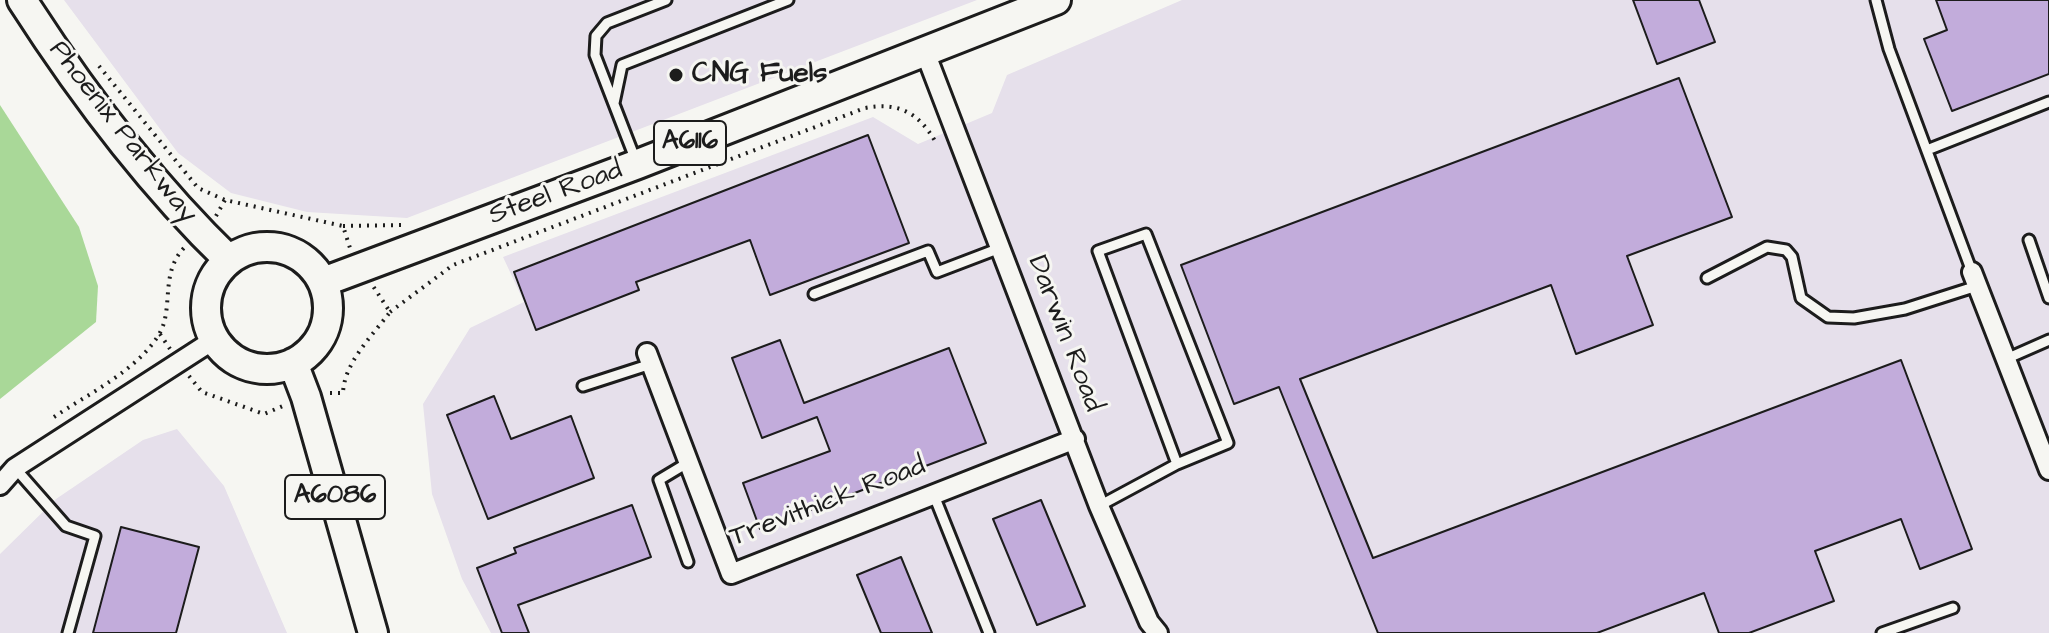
<!DOCTYPE html>
<style>
body{margin:0}
canvas{display:block;background:#f6f6f2}
</style>
<canvas width="2049" height="633"></canvas>
<script>
const ctx = document.querySelector('canvas').getContext('2d');
ctx.lineJoin = 'round';
function fillPath(path, color) { ctx.fillStyle = color; ctx.fill(path, 'evenodd'); }
function strokePath(path, color, width, dash) { ctx.strokeStyle = color; ctx.lineWidth = width; ctx.lineCap = dash ? 'butt' : 'round'; ctx.setLineDash(dash || []); ctx.stroke(path); }
function label(font, color, halo, rows, align = 'center') {
  ctx.font = font + ' "Architects Daughter",sans-serif'; ctx.lineWidth = 6; ctx.setLineDash([]); ctx.textBaseline = 'middle'; ctx.strokeStyle = halo; ctx.fillStyle = color; for (const [text, x, y, turn = 0] of rows) {
    ctx.save(); ctx.translate(x, y); ctx.rotate((+turn || 0) * Math.PI / 180); ctx.textAlign = isNaN(turn) ? turn : align; if (halo) ctx.strokeText(text, 0, 0); ctx.fillText(text, 0, 0); ctx.restore();
  }
}
const built = new Path2D(`
 M64 0H977L407 218 307 212 231 193 178 153Z
 M1182 0H2049V633H491L462 579 432 494 423 404 470 328 524 302 503 257 873 117 918 144 992 113 1007 75Z
 M177 429 224 486 287 633H0V554L56 499 143 440Z`);
const green = new Path2D(`
 M0 105 79 227 98 286 96 322 0 399Z`);
const building = new Path2D(`
 M1633 0H1699L1715 42 1657 64Z
 M1936 0H2049V74L1952 111 1924 39 1947 30Z
 M1679 78 1732 217 1627 256 1653 325 1576 354 1551 285 1300 379 1373 558 1901 360 1972 549 1920 569 1901 519 1815 551 1834 601 1749 633H1719L1704 593 1597 633H1378L1279 387 1234 404 1181 265Z
 M868 135 909 243 770 295 750 240 636 282 639 290 536 330 514 272Z
 M780 340 804 403 949 348 986 443 760 529 743 483 830 451 817 417 762 438 732 358Z
 M494 396 511 439 571 416 594 478 488 519 447 415Z
 M1041 500 1085 606 1037 625 993 519Z
 M632 505 651 557 518 605 529 633H502L477 568 516 553 514 548Z
 M121 527 199 547 176 633H93Z
 M901 557 932 633H881L857 575Z`);
const path = new Path2D(`
 M99 66 198 188 225 200 343 226 350 248
 M216 216 225 200
 M343 226 401 225
 M390 312 453 265 865 108C898 102 918 112 935 141L939 140
 M160 334 170 349
 M189 376 202 392 264 414 283 406
 M330 393H343C344 363 372 336 390 312L373 286
 M54 417C88 394 136 371 158 336 175 310 159 274 184 248`);
const lane = new Path2D(`
 M1876 0 1889 49 1972 272
 M614 103 622 65 788 0
 M1927 150 2049 102
 M636 161 595 55 596 36 607 23 666 0
 M2029 240 2049 298
 M1707 278 1767 247 1786 250 1792 257 1801 298 1828 317 1854 318 1905 309 1977 286
 M814 294 928 251 937 272 1000 248
 M2006 359 2049 340
 M583 386 651 364
 M15 468 66 526 95 536 68 633
 M933 493 989 633
 M1099 506 1177 464 1098 251 1146 234 1228 443 1177 464
 M688 562 659 480 689 462
 M1882 633 1953 608`);
const street = new Path2D(`
 M925 52 1099 506 1149 622 1158 633
 M1972 272 2049 470
 M647 353 731 574 1075 439
 M0 485 15 468 215 339`);
const primary = new Path2D(`
 M22 0C81 92 150 184 229 260
 M206 308a61 61 0 1 1 122 0a61 61 0 1 1-122 0Z
 M323 282 638 164 1056 0
 M293 363 306 397 373 633`);
const markers = [
 [676,75,8,"#1c1c1c"]
];
const shields = [
 [690,143,72],
 [335,497,100]
];
const shieldNames = [
 ["A6116",690,143],
 ["A6086",335,497]
];
const poiNames = [
 ["CNG Fuels",692,75]
];
const streetNames = [
 ["Phoenix Parkway",122,133,52],
 ["Steel Road",556,194,-20],
 ["Darwin Road",1064,334,69],
 ["Trevithick Road",828,503,-21]
];
fillPath(built, '#e6e0eb');
fillPath(green, '#a9d898');
fillPath(building, '#c2acdb');
strokePath(building, '#1c1c1c', 2);
strokePath(lane, '#1c1c1c', 15);
strokePath(street, '#1c1c1c', 24);
strokePath(primary, '#1c1c1c', 34);
strokePath(path, '#1c1c1c', 4, [2, 6]);
strokePath(lane, '#f6f6f2', 9);
strokePath(street, '#f6f6f2', 18);
strokePath(primary, '#f6f6f2', 28);
for (const [x, y, r, color] of markers) { const dot = new Path2D(); dot.arc(x, y, r, 0, 2 * Math.PI); ctx.fillStyle = color; ctx.fill(dot); strokePath(dot, '#f6f6f2', 3); }
for (const [x, y, w] of shields) { const box = new Path2D(); box.roundRect(x - w / 2, y - 22, w, 44, 6); ctx.fillStyle = '#f6f6f2'; ctx.fill(box); strokePath(box, '#1c1c1c', 2); }
label('bold 26px', '#1c1c1c', null, shieldNames);
label('bold 28px', '#1c1c1c', '#f6f6f2', poiNames, 'left');
label('28px', '#1c1c1c', '#f6f6f2', streetNames);
</script>
